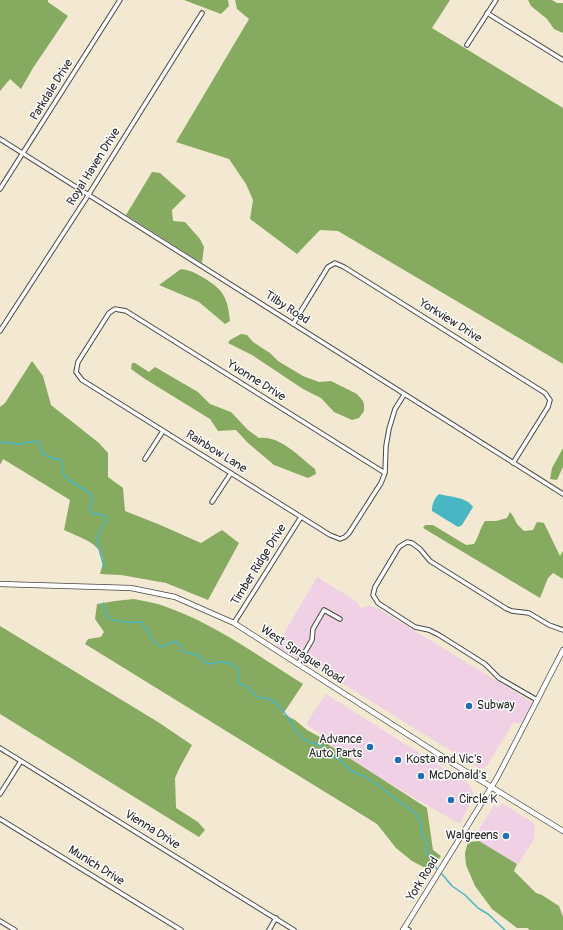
<!DOCTYPE html>
<style>
body{margin:0}
canvas{display:block;background:#f3e9d2}
</style>
<canvas width="563" height="930"></canvas>
<script>
const ctx = document.querySelector('canvas').getContext('2d');
ctx.lineJoin = 'round';
function fillPath(path, color) { ctx.fillStyle = color; ctx.fill(path, 'evenodd'); }
function strokePath(path, color, width, dash) { ctx.strokeStyle = color; ctx.lineWidth = width; ctx.lineCap = dash ? 'butt' : 'round'; ctx.setLineDash(dash || []); ctx.stroke(path); }
function label(font, color, halo, rows, align = 'center') {
  ctx.font = font + ' Pangolin,sans-serif'; ctx.lineWidth = 3; ctx.setLineDash([]); ctx.textBaseline = 'middle'; ctx.strokeStyle = halo; ctx.fillStyle = color; for (const [text, x, y, turn = 0] of rows) {
    ctx.save(); ctx.translate(x, y); ctx.rotate((+turn || 0) * Math.PI / 180); ctx.textAlign = isNaN(turn) ? turn : align; if (halo) ctx.strokeText(text, 0, 0); ctx.fillText(text, 0, 0); ctx.restore();
  }
}
const built = new Path2D(`
 M317 577 356 601 361 608 369 606 377 608 533 703 522 723H513L486 767 480 769 324 672 276 647Z
 M326 694 470 785 474 796 460 824 375 775 329 745 331 740 308 726 307 722Z
 M502 803 535 824 534 839 520 862 517 864 479 841 478 831 494 805 498 808Z`);
const forest = new Path2D(`
 M0 0H48V2L68 16 33 68 21 89 10 79 0 91Z
 M184 0H228L229 6 221 14Z
 M235 0H450L432 28 563 108V364L338 231 320 230 297 254 250 219 253 200 246 184 229 159 176 142 249 19 237 9Z
 M528 0H552L557 3H563V33L554 29 547 19 531 6Z
 M152 172 160 173 186 196 172 210 173 221 185 222 200 239 204 247 202 263 126 215Z
 M181 269C190 270 196 273 204 278 224 290 228 299 230 321L225 324 199 302 159 285Z
 M241 334 247 335 253 342 270 353 278 361 303 376 319 382 331 381 357 394 363 401 364 405V411L359 418 352 420 334 412 321 398 303 389 252 355 228 343 230 340Z
 M32 361 43 376 51 405 99 443 108 453V477L123 488 125 511 158 524 201 543 222 530 239 543 208 600 166 583 121 575 100 574C101 570 103 565 103 561 101 542 78 537 64 530L70 500 3 459 0 465V407L5 403Z
 M132 363H135L149 372 155 367 198 392 210 404 231 412 248 430 259 438C281 436 298 456 315 469L316 474 308 478 274 465 248 443 236 430 218 431 210 419 145 379 131 369Z
 M563 448V467L557 480 550 479 552 468Z
 M510 512 513 516 517 524 524 531 533 530 537 522 544 523 560 556 563 551V579L553 573 548 578 540 598 423 528 425 525H433L466 545 474 544C479 536 480 528 485 521H496L507 518Z
 M134 599C142 601 151 602 158 604 211 621 257 655 303 684L283 714 295 720 307 730 327 741 329 745 427 808 433 850 441 856 431 871 412 861 396 848 377 824 85 644 88 639 101 637 104 632 95 619 97 604 115 601Z
 M0 626 158 722 192 745 180 767 175 778 176 808 198 822 205 830 199 837 0 714Z
 M479 841 517 864 514 871 536 893 542 895 559 906 563 917V930H530L527 928H517L492 909 475 886 466 865 465 853 468 842Z`);
const water = new Path2D(`
 M439 494C450 497 467 497 473 507L462 525 458 527 432 511C432 504 434 499 439 494Z`);
const stream = new Path2D(`
 M0 443C7 441 9 443 16 444 25 445 30 440 39 442 41 445 40 449 42 452 46 458 55 458 61 460L63 466 62 472 69 480 91 494 93 499 89 510 93 514H99L106 517C106 523 100 529 98 535 96 543 102 559 104 567
 M103 603C103 608 104 614 109 618 115 622 134 623 142 622 143 627 147 629 149 633 152 640 155 645 162 647 170 644 172 638 181 645L180 650C186 654 193 652 199 656 203 659 203 662 209 664 221 660 231 661 240 671L238 681 240 684 246 686 259 698H268L276 703 288 717 292 723 293 727 305 740 322 746 328 753 341 761 351 771 366 777 378 785 416 814 421 824V831L427 844 426 849 432 862 437 869
 M442 874 452 886 465 895 478 908 488 914 505 930`);
const minor = new Path2D(`
 M487 13 563 60
 M467 45 496 0
 M0 139 563 494
 M0 189 120 0
 M293 324 328 267 335 263 344 267 545 393 550 400 548 407 513 463
 M0 331 89 194 202 13
 M145 459 163 431
 M385 473 126 311 115 309 109 313 78 362 76 372 82 380 330 535 340 539 345 537 349 533 381 483 385 473 386 446 389 429 395 409 404 395
 M212 502 231 473
 M234 623 301 517
 M298 664 312 640 313 629 324 610 340 619
 M537 700 499 678 485 664 439 635 429 630 415 627 378 603 373 595 375 587 399 547 407 542 412 543 420 549 430 561 507 609 512 611 529 613 549 625 563 630
 M0 748 294 930
 M0 794 21 761
 M0 819 181 930
 M0 921 15 930
 M405 928 409 930
 M269 930 276 918`);
const tertiary = new Path2D(`
 M0 584 131 588 175 597 234 623 457 766 563 831
 M403 930 497 778 563 650`);
const markers = [
 [469,706,4,"#1f6fb2"],
 [370,747,4,"#1f6fb2"],
 [398,760,4,"#1f6fb2"],
 [421,776,4,"#1f6fb2"],
 [451,800,4,"#1f6fb2"],
 [506,836,4,"#1f6fb2"]
];
const streetNames = [
 ["Parkdale Drive",52,90,-58],
 ["Royal Haven Drive",94,167,-58],
 ["Tilby Road",287,308,33],
 ["Yorkview Drive",450,321,32],
 ["Yvonne Drive",256,381,32],
 ["Rainbow Lane",216,452,32],
 ["Timber Ridge Drive",259,565,-58],
 ["West Sprague Road",302,655,33],
 ["Vienna Drive",152,830,32],
 ["Munich Drive",96,866,32],
 ["York Road",423,879,-58]
];
const poiNames = [
 ["Subway",477,706],
 ["Advance",362,740,"right"],
 ["Auto Parts",362,754,"right"],
 ["Kosta and Vic's",406,760],
 ["McDonald's",429,776],
 ["Circle K",459,800],
 ["Walgreens",498,836,"right"]
];
fillPath(built, '#f0d0e5');
fillPath(forest, '#86ab60');
fillPath(water, '#49b7c3');
strokePath(stream, '#49b7c3', 1.5);
strokePath(minor, '#494844', 5.5);
strokePath(tertiary, '#494844', 6);
strokePath(minor, '#fff', 3.5);
strokePath(tertiary, '#fff', 4.5);
for (const [x, y, r, color] of markers) { const dot = new Path2D(); dot.arc(x, y, r, 0, 2 * Math.PI); ctx.fillStyle = color; ctx.fill(dot); strokePath(dot, '#fff', 1.5); }
label('12px', '#2b2b2b', '#fff', streetNames);
label('12px', '#2b2b2b', '#fff', poiNames, 'left');
</script>
